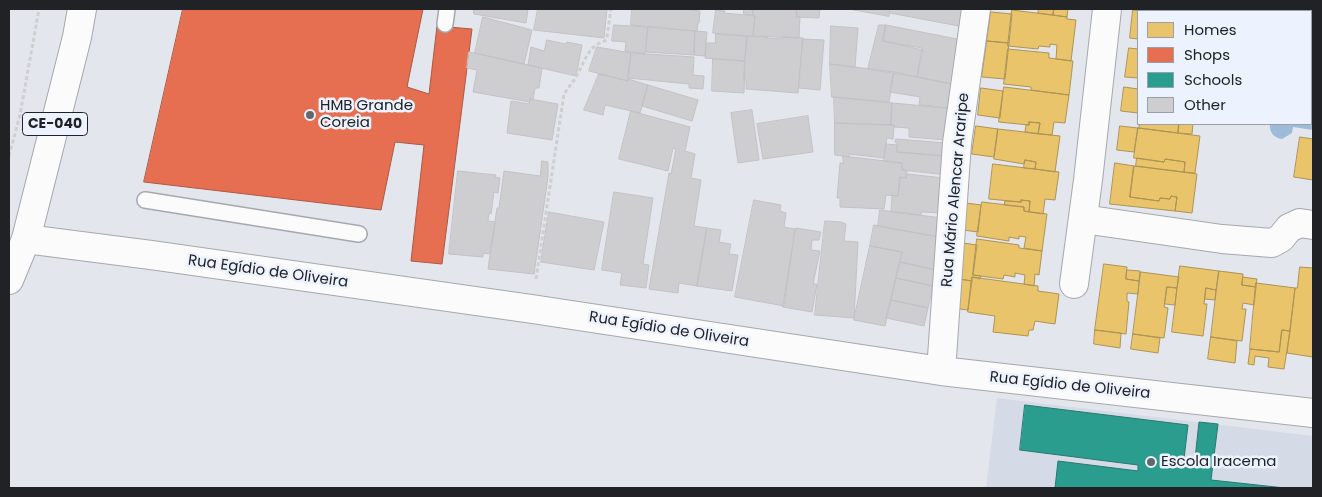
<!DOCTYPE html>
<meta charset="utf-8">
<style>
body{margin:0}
#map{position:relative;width:1322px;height:497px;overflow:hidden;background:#e3e6ec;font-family:Poppins,sans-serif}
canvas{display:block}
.frame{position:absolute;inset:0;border:10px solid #202226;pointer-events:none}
.legend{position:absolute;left:1137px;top:10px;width:175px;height:115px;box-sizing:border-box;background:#edf3fe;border:1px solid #9b9fa8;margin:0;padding:6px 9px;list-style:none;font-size:15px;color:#202226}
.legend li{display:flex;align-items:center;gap:10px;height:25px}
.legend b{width:25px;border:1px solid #9b9fa8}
</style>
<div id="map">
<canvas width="1322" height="497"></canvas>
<div class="frame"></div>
<ul class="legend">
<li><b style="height:14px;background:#e9c46a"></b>Homes</li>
<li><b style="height:14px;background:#e76f51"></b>Shops</li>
<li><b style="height:14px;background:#2a9d8f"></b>Schools</li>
<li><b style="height:14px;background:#ceced1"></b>Other</li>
</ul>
</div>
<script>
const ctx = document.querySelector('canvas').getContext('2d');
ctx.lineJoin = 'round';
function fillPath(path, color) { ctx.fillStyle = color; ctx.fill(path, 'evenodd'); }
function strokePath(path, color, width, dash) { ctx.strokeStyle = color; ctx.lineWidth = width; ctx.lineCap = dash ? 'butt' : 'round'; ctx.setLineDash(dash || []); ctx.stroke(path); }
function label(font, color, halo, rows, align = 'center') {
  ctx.font = font + ' Poppins,sans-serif'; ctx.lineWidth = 5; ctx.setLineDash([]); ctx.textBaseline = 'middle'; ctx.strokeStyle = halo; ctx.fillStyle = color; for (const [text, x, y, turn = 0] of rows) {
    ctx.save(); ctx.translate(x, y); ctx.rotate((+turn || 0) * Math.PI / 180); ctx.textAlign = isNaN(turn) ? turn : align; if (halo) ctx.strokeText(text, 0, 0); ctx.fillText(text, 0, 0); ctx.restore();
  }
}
const built = new Path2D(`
 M997 398 1313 436V488H986Z`);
const water = new Path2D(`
 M1311 106 1313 107V130L1293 127 1292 133 1282 139C1274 138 1269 132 1270 124H1311Z`);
const homes = new Path2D(`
 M1039 9H1054L1053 15 1038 13Z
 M1054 9H1068L1067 17 1053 15Z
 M1012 10 1067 17V19L1076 20 1071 61 1056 59 1057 45 1050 44V47L1039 46 1038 49 1008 46Z
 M1133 10 1142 11H1138V39L1130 38Z
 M991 12 1012 14 1009 43 987 41Z
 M987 41 1009 43 1005 79 982 77Z
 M1129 48 1138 49V78L1125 77Z
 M1008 49 1049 53V58L1073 61 1069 95 1031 90V87L1004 84Z
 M1004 87 1069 95 1065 123 1054 122 1052 135 1038 134 1040 123 1029 122V125L999 122Z
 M1124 87 1138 89V113L1121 111Z
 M981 88 1003 91 1000 118 978 115Z
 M1029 122 1040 123 1038 134 1025 132 1026 125H1029Z
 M1140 124H1179L1178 133 1139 128Z
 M1179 124H1193L1192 134 1178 133Z
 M976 126 998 129 994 157 972 154Z
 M1120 126 1138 128 1134 152 1117 150Z
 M1138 128 1200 136 1195 173 1184 172 1185 162 1165 159 1164 162 1134 158Z
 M998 129 1060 136 1055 172 1035 169 1036 162 1025 160 1024 164 994 159Z
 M1300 137 1313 139V180L1294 177Z
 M1137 158 1164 162 1165 159 1185 162 1184 172 1136 166Z
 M1025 160 1036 162 1035 169 1024 168Z
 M1115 163 1134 166 1130 197 1159 201 1160 198 1170 199 1171 196 1177 197 1175 211 1110 204Z
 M993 164 1059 172 1055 200 1045 199 1043 214 1029 212 1030 201 1021 200V202L989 199Z
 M1134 166 1197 174 1192 213 1175 211 1177 197 1171 196 1170 199 1160 198 1159 201 1130 197Z
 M1021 200 1030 201 1029 212 1024 211V207L1004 205 1005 201 1021 202Z
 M982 202 1024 207V211L1047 214 1042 251 1024 248 1026 237 1019 236V239L1009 237V241L977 236Z
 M966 203 981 205 978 232 963 230Z
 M977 239 1019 245V248L1042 251 1039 275 1035 274 1034 286 1024 284 1025 275 1015 273V277L1004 275 1003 279 973 275Z
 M963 243 977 245 973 275 981 276 980 279 972 277V281L959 279Z
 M1104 264 1127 267 1126 279 1139 281 1138 294 1127 293V301L1129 302 1126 334 1095 330Z
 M1180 266 1219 271 1216 290 1206 288 1204 304H1207L1203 336 1172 332Z
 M1300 267 1313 268V357L1287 353 1295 288H1297Z
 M1127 270 1140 271 1139 281 1126 279Z
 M1219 271 1243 274 1242 285 1256 287 1254 305 1243 303 1242 309H1246L1242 341 1211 337Z
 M1141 272 1179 277 1177 288 1167 287 1164 307 1168 308 1164 338 1133 334Z
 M972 277 1038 286V291L1059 294 1055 324 1035 321 1033 330H1029L1028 336 993 332 995 316 968 312Z
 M1243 277 1257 279 1256 287 1242 285Z
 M959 279 972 281 968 310 953 308Z
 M1256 283 1295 288 1290 331 1282 330 1279 352 1250 349Z
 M1167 287 1177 288 1175 305 1165 304Z
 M1206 288 1216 290 1215 300 1205 299Z
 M1095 330 1121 333 1120 348 1094 344Z
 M1282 330 1290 331 1284 369 1268 367 1269 358 1255 356 1254 365 1248 364 1250 349 1279 352Z
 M1133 334 1160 338 1158 353 1131 349Z
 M1211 337 1237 341 1235 363 1208 359Z`);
const shops = new Path2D(`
 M183 9H423L407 87 429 94 437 26 472 29 442 264 411 261 424 145 395 142 381 210 144 182Z`);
const schools = new Path2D(`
 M1025 405 1188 425 1183 467 1194 468 1199 422 1218 424 1211 480 1285 488H1055L1058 461 1138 471V465L1020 450Z`);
const building = new Path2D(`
 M474 9H528L526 23 474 14Z
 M538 9H607L604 38 534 30Z
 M632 9H681L700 11 699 23H698L697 31H695L631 25Z
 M744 9H753V15L744 14Z
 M753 9H797V17H800L799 38 753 36 755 16 753 15Z
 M797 9H820L819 18 797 17Z
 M849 9H890L889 16Z
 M890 9H967L964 27 890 13Z
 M716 10 725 11 724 13 755 16 753 37 713 33Z
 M483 17 532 30 524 64 475 53Z
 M614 25 648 27 645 54 625 51 626 42 612 41Z
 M879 25H886L883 41 922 48 917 77 868 69Z
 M886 25 962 40 955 85 917 77 923 50 883 41Z
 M831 26 858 28 855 67 830 64Z
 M648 27 695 31 694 55 646 52Z
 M695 31 707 32 705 56 694 55Z
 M716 34 747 36 745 61 705 58 706 43H715Z
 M747 36 768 37 767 38 783 39V37L803 38 798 93 746 89V79H744Z
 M803 39 824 40 820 90 799 88Z
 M547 40 565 44 567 42 582 45 576 76 528 65 531 47 544 51Z
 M597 47 631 53 628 81 589 71Z
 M469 52 542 68 539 88H535L533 100 530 99V102L473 92 477 70 467 68Z
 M631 53 694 57 693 75 704 76 703 89 689 88V84L628 78Z
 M713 59 745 61 744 93 712 91Z
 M830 64 894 72 889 102 832 97Z
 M894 72 952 84 948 108 919 105 920 97 890 92Z
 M599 74 628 81V79L648 85 640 113 605 105 603 115 584 110Z
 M648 85 698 100 692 121 642 106Z
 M834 97 892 103 891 125 835 123Z
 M530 99 558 104 552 140 507 133 511 101 529 104Z
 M892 103 948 108 946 140 909 137V128L894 127V125H891Z
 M752 110 759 160 738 163 731 113Z
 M631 111 690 127 685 151 695 154 691 178 701 180 694 226 707 228 697 286 679 283 678 293 649 289 669 173 671 174 676 149 673 148 668 171 619 159Z
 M808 116 813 152 763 159 757 124Z
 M835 123 894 125 893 139 887 138 884 158 849 154V157L835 155Z
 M896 139 946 143 945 156 897 152V143L895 142Z
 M886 144 897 145V152L945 156 947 175 902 170V163L884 161Z
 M843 156 902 163V170L907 171 906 178 900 177 898 196 886 195 884 209 840 207V198H837L840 163H843Z
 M542 161 548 162V177L534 274 488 269 497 208H499L504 171 540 176Z
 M458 171 496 175 495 177 500 178 498 193 494 192 491 214 489 213 488 221 495 222 490 254 483 253V257L449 254Z
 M907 174 944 178 940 213 921 212V215L891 212 892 195 898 196 900 177 906 178Z
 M614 192 653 198 643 264 649 265 646 288 620 285 622 273 602 270Z
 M754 200 781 205 780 211 786 213 784 227 795 229 784 306 735 297Z
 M880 210 942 218 939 237 878 226Z
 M549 212 604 222 594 270 541 262Z
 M825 221 841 222 846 224 844 241 858 242 854 318 815 315Z
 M874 225 939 237 936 270 900 262 902 252 870 246Z
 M707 228 721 230 719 242 731 244 729 254 738 255 732 291 697 286Z
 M796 228 821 232 819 240H812L811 250 820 251 813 284H817L812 312 783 307Z
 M870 246 902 252 885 326 854 320Z
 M900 262 936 270 933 286 896 278Z
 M896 278 933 286 928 308 891 300Z
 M891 300 928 308 924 326 886 318Z`);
const path = new Path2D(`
 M9 156 20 115 39 9
 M536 279 564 94C568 88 572 83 576 77 584 63 588 45 605 41L607 37 611 9`);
const lane = new Path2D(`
 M445 24 447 9
 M145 200 359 234`);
const street = new Path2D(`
 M1256 9 1276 11
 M1311 16H1313
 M1083 219 1222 239 1272 243 1281 238 1289 228 1300 223 1313 225
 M26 239 151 255 532 309 941 371 1313 413
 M1074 284 1088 180 1107 9
 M941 371 957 143 976 9`);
const highway = new Path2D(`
 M9 280 26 239 77 37 82 9`);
const markers = [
 [310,115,5,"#64676b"],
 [1151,462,5,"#64676b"]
];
const shields = [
 [55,124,65]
];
const shieldNames = [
 ["CE-040",55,124]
];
const poiNames = [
 ["HMB Grande",320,106],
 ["Coreia",320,123],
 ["Escola Iracema",1161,462]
];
const streetNames = [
 ["Rua Mário Alencar Araripe",956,190,-85],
 ["Rua Egídio de Oliveira",268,272,8],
 ["Rua Egídio de Oliveira",669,330,9],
 ["Rua Egídio de Oliveira",1070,386,6]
];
fillPath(built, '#d4dae6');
fillPath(water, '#9ebcda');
fillPath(homes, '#e9c46a');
strokePath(homes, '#ad9356', 1);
fillPath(shops, '#e76f51');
strokePath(shops, '#ab5844', 1);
fillPath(schools, '#2a9d8f');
strokePath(schools, '#277870', 1);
fillPath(building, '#ceced1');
strokePath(building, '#c3c1c5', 1);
strokePath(lane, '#a5a8ad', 18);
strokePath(street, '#a5a8ad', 30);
strokePath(highway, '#a5a8ad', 30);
strokePath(path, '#cecfd1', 3, [4, 2.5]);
strokePath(lane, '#fbfbfc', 15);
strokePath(street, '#fbfbfc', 28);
strokePath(highway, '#fbfbfc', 28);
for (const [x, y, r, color] of markers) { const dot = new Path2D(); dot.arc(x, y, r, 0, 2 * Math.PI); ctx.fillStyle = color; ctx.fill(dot); strokePath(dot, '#edf3fe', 2); }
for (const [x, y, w] of shields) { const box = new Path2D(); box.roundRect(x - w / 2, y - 11.5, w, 23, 4); ctx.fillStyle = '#edf3fe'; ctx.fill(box); strokePath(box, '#202226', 1); }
label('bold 14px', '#202226', null, shieldNames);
label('15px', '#202226', '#edf3fe', poiNames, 'left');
label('15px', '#202226', '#edf3fe', streetNames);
</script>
